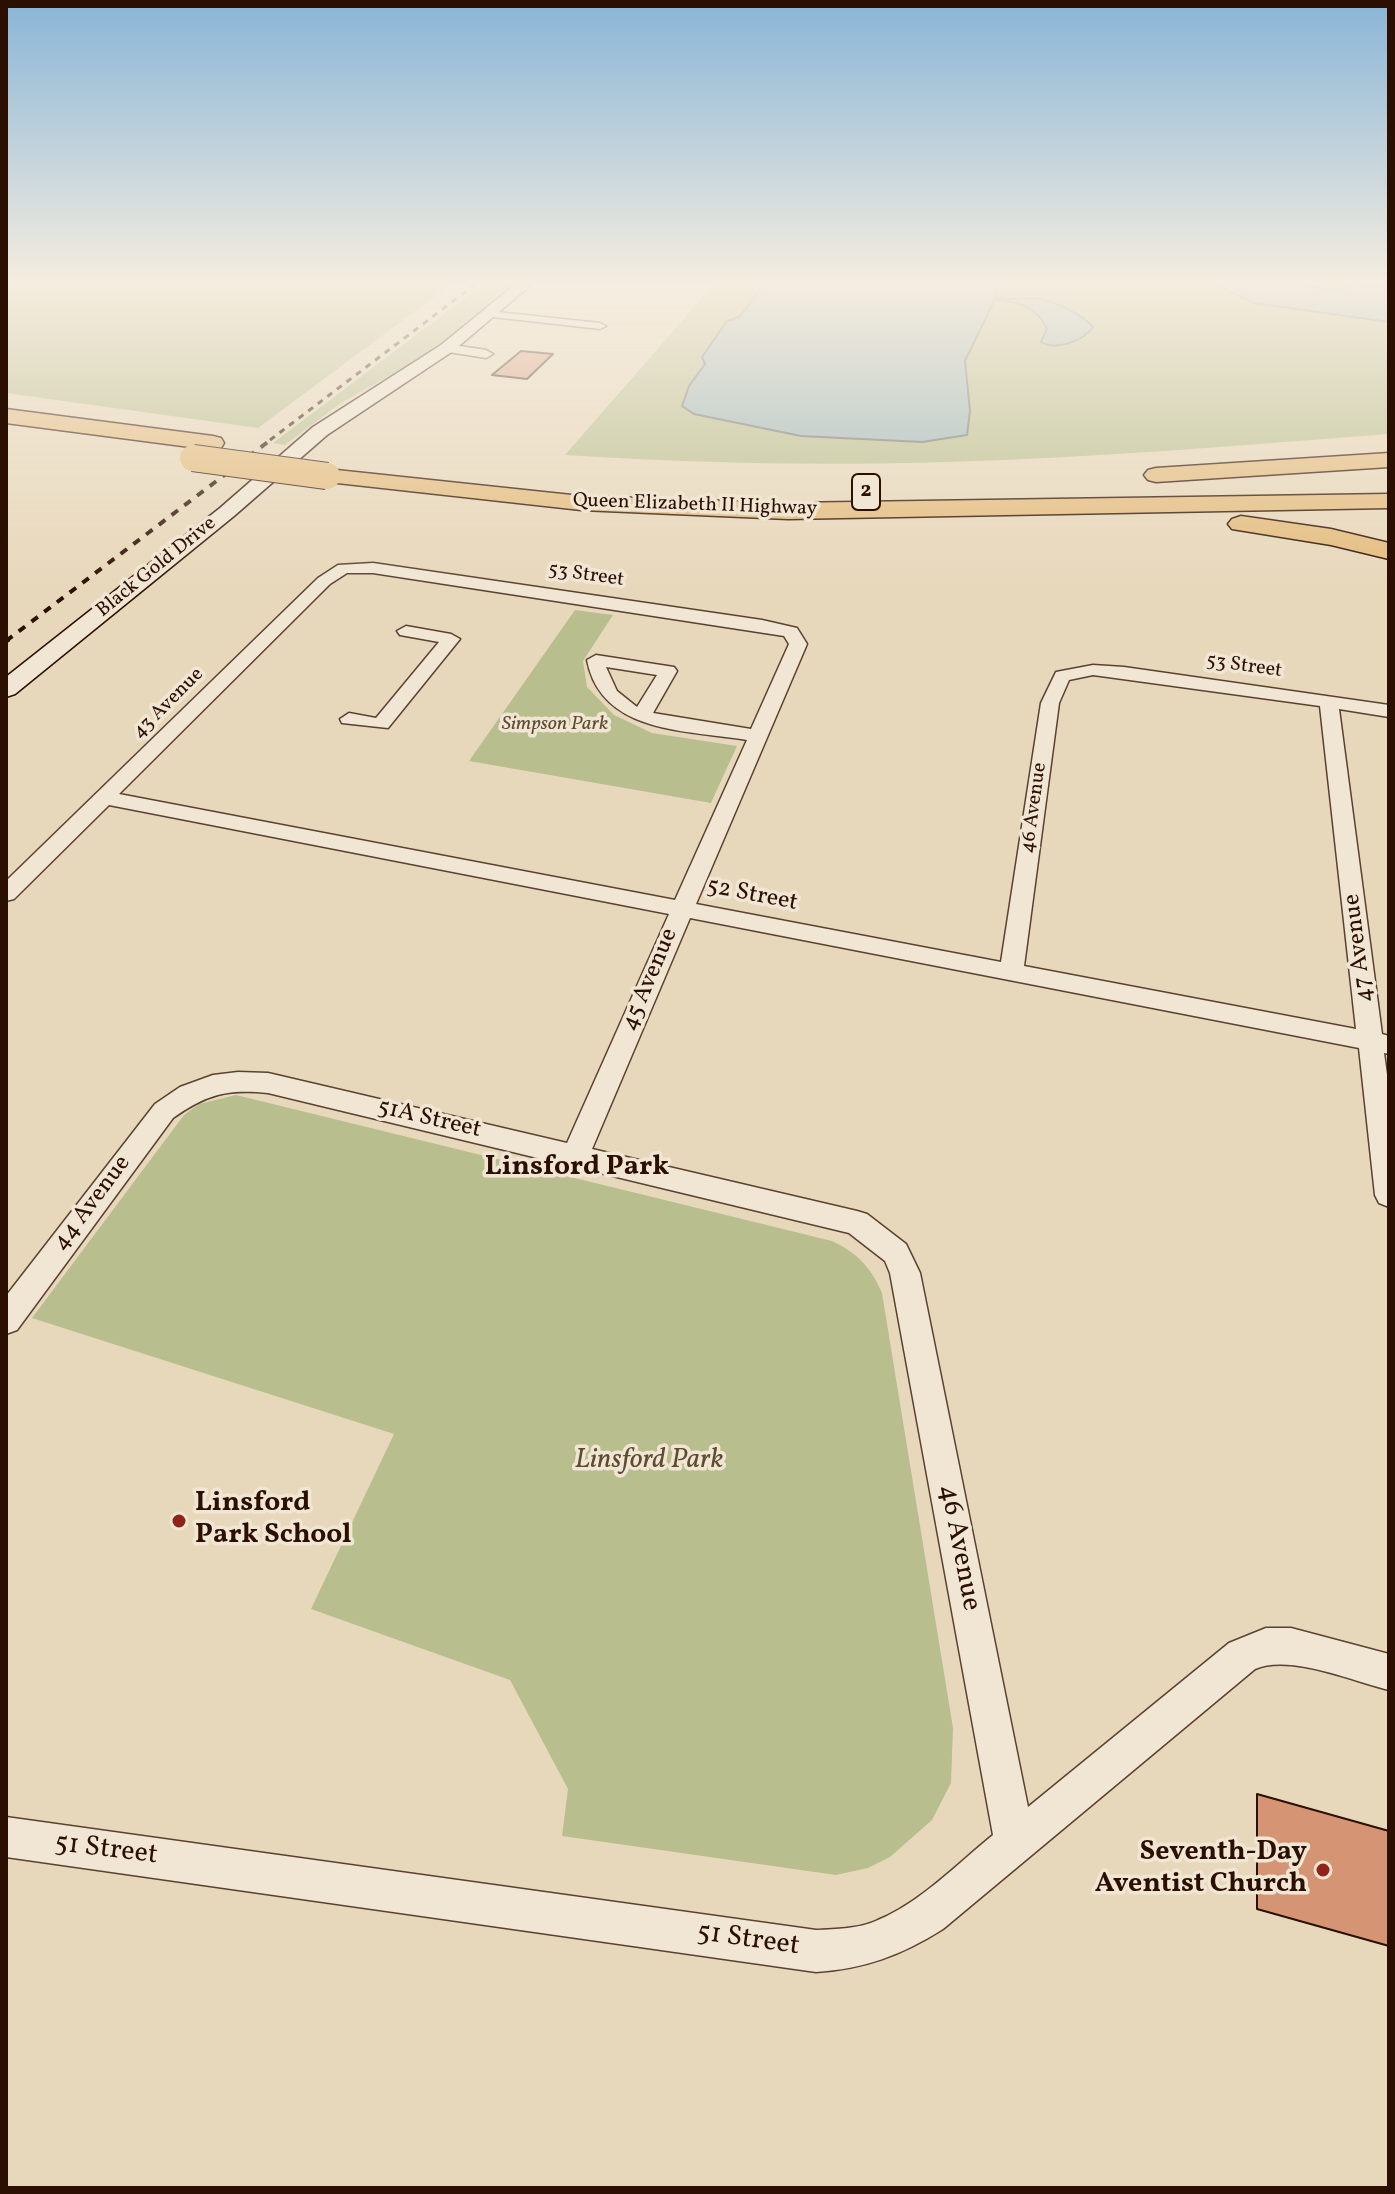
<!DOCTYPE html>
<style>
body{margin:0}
#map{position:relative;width:1395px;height:2194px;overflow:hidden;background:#e8d8bb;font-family:Vollkorn,serif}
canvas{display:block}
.frame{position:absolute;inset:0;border:8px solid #2b0f01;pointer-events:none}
</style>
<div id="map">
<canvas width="1395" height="2194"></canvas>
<div class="frame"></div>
</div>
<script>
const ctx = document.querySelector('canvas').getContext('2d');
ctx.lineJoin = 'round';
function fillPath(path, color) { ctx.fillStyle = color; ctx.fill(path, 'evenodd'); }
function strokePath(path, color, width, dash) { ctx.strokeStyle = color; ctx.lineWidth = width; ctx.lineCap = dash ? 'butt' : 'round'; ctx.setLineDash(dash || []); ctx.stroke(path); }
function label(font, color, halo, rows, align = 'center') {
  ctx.font = font + ' Vollkorn,serif'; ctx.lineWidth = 7; ctx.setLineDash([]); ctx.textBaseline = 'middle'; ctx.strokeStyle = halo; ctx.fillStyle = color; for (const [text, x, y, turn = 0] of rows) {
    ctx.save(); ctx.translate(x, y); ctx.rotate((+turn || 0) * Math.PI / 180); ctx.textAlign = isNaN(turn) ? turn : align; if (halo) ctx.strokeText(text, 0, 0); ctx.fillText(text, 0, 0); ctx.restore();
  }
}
const green = new Path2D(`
 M6 283H453L258 428 6 393Z
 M485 283H517L441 347 341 403 285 445 273 443Z
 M715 283H1389V434C1242 445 1094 458 947 462 819 466 692 463 565 455Z
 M575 610 613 615 583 661 587 687 614 715 652 733 737 746 711 803 469 761Z
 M236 1095 832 1241C857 1253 871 1267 882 1293L953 1728 951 1783 932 1820 890 1857 868 1868 836 1875 562 1836 568 1789 510 1680 311 1609 394 1434 32 1318 184 1115 199 1104Z`);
const water = new Path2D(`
 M766 283H999L995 297C1012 301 1020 298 1035 298 1051 299 1083 315 1093 327 1083 341 1056 351 1041 342L1047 329C1036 305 1019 303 995 299L965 361 970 411 967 435 922 442 801 436 694 414 682 406 689 386 705 364 702 357 727 321 739 317Z
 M1212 283H1295L1328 290 1344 289 1353 285 1389 287V322L1254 303Z`);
const building = new Path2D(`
 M521 351 553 354 527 379 492 375Z
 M1257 1794 1389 1831V1946L1257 1909Z`);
const minor = new Path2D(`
 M488 311 600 323 606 326 600 329 484 316V312Z
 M373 563 762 620 797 628 807 644 696 904 1001 962 1041 703 1056 672 1093 665 1124 667 1389 705V717L1339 709 1382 1034 1389 1036V1054L1384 1053 1389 1089V1207L1379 1203 1375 1195 1359 1048 690 918 592 1149 857 1211 867 1214 906 1244 920 1273 1028 1807 1229 1643 1266 1628H1291L1389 1654V1690C1352 1681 1290 1654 1255 1669L943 1929C902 1955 864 1969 816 1972L6 1857V1817L816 1930C836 1929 859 1929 878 1920 921 1902 957 1864 993 1835L890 1273 885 1261 849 1233 268 1093C227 1089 207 1094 173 1118L17 1330 6 1334V1296L155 1104 180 1087 213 1075 238 1072 268 1073 567 1143 669 914 109 805 14 899 6 901V881L318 578 338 565ZM347 573H373L784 636 789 644 751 729 653 713 677 671 674 667 596 655 587 660C601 734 687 730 747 740L675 900 119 794 330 584ZM606 667 657 675 637 707 617 691ZM1093 675 1320 706 1356 1029 1024 966 1059 703 1069 680Z
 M406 626 451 634 460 639 388 728 342 723 340 719 349 713 376 718 439 642 400 635 397 631Z`);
const tertiary = new Path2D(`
 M447 344 486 350 493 354 486 358 442 351V345Z`);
const secondary = new Path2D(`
 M517 283H533L453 351 327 435 234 516 15 694 6 697V677L220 508 313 427 441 345Z`);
const motorway = new Path2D(`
 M6 409 213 436 221 438 224 443 221 448 213 450 6 423Z
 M1389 453V467L1156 482 1148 480 1144 475 1148 470 1156 468Z
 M327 469 581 496 788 503 1389 494V508L788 519 581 510 319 481 315 476 319 471Z
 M1241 516 1331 529 1389 543V559L1331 545 1232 529 1228 524 1232 519Z`);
const railFar2 = new Path2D(`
 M270 440 477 283`);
const railFar1 = new Path2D(`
 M6 641 273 438`);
const rail = new Path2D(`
 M6 641 9 639`);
const motorwayBridge = new Path2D(`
 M193 458 327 476`);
const markers = [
 [179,1521,8,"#8f2418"],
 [1323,1870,8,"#8f2418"]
];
const farStreetnames = [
 ["Queen Elizabeth II Highway",695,506,2],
 ["Black Gold Drive",157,568,-39],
 ["53 Street",586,576,8],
 ["53 Street",1244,667,8],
 ["43 Avenue",169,704,-45],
 ["46 Avenue",1035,808,-82]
];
const farParknames = [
 ["Simpson Park",555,725]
];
const shields = [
 [866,492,28]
];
const shieldNames = [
 ["2",866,492]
];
const streetNames = [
 ["52 Street",752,896,11],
 ["47 Avenue",1360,948,-97],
 ["45 Avenue",651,980,-67],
 ["51A Street",429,1120,13],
 ["44 Avenue",93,1204,-53]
];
const quarterNames = [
 ["Linsford Park",577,1169]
];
const nearParknames = [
 ["Linsford Park",649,1462]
];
const nearPoinames = [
 ["Linsford",195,1505],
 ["Park School",195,1537],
 ["Seventh-Day",1307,1854,"right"],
 ["Aventist Church",1307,1886,"right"]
];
const nearStreetnames = [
 ["46 Avenue",958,1548,79],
 ["51 Street",106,1851,7],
 ["51 Street",748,1941,8]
];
fillPath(green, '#b9be8e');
fillPath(water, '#9cb7bc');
strokePath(water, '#6f7471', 2);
fillPath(building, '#d59574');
strokePath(building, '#2b0f01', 2);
strokePath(minor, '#5a4130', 3);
strokePath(tertiary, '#5a4130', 3);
strokePath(secondary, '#2b0f01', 3);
strokePath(motorway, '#2b0f01', 3);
fillPath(minor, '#f0e6d3');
fillPath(tertiary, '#f0e6d3');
fillPath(secondary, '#f0e6d3');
fillPath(motorway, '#e4bc7e');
strokePath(railFar2, '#2b0f01', 3, [6, 6]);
strokePath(railFar1, '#2b0f01', 4, [8, 8]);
strokePath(rail, '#2b0f01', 5, [11, 11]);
strokePath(motorwayBridge, '#2b0f01', 28, []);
strokePath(motorwayBridge, '#e4bc7e', 26);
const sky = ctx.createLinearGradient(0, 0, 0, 590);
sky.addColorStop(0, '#89b5d6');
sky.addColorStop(0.48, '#f5ede0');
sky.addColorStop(1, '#f5ede000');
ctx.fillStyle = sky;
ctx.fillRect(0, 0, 1395, 590);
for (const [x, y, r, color] of markers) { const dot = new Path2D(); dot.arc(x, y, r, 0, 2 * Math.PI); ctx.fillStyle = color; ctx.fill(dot); strokePath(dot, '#f0e6d3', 3); }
label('20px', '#2b0f01', '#f0e6d3', farStreetnames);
label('italic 20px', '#5d4c32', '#f0e6d3', farParknames);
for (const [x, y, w] of shields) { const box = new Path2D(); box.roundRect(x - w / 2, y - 18, w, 36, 6); ctx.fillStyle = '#f0e6d3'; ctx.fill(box); strokePath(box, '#2b0f01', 2); }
label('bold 22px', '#2b0f01', null, shieldNames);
label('24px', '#2b0f01', '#f0e6d3', streetNames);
label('bold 28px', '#2b0f01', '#f0e6d3', quarterNames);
label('italic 28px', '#5d4c32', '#f0e6d3', nearParknames);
label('bold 28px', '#2b0f01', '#f0e6d3', nearPoinames, 'left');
label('28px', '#2b0f01', '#f0e6d3', nearStreetnames);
</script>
